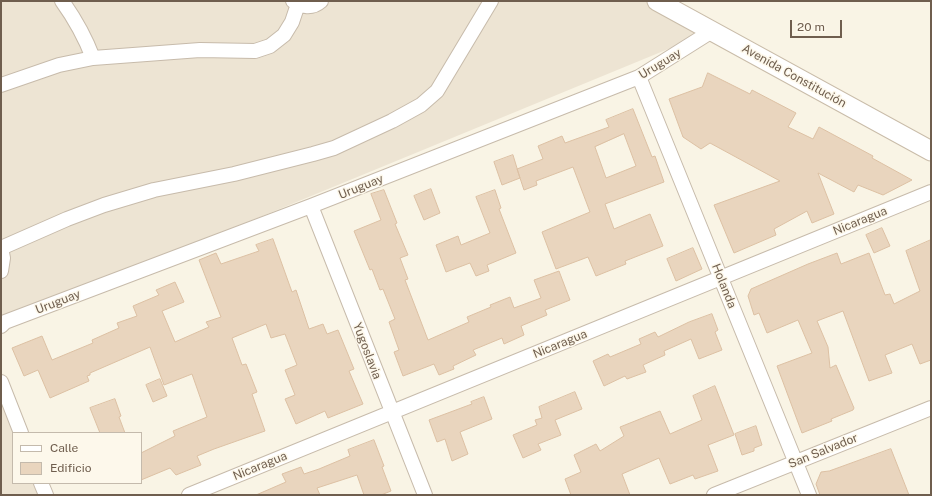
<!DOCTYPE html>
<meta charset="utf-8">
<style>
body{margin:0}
#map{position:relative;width:932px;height:496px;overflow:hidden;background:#f9f4e5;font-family:"Public Sans",sans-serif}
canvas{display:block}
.frame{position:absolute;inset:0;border:2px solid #6f5e4e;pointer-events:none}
.legend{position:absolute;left:12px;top:432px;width:130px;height:52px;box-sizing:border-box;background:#fdf8eb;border:1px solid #c4baac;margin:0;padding:5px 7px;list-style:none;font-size:12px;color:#6f5e4e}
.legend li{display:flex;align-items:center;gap:8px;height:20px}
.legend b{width:20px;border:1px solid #c4baac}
.scale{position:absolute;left:790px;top:20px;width:52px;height:18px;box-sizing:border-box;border:2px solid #6f5e4e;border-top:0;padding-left:5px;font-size:12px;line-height:14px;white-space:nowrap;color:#6f5e4e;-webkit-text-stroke:3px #fdf8eb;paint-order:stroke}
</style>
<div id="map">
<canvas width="932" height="496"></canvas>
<div class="frame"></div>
<ul class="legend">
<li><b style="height:5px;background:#fff"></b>Calle</li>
<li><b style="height:11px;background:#e9d5be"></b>Edificio</li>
</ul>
<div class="scale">20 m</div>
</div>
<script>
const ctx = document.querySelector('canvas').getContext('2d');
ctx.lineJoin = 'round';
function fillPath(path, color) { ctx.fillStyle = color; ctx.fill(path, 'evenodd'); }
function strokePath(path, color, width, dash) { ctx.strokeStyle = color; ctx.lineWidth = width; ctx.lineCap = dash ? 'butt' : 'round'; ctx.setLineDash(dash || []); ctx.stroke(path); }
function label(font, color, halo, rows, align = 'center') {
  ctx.font = font + ' "Public Sans",sans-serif'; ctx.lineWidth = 3; ctx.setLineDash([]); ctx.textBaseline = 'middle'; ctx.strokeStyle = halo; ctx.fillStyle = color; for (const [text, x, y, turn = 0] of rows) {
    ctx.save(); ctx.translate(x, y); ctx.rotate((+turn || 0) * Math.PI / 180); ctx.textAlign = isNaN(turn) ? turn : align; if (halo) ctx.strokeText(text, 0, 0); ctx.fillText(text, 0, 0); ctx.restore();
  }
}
const residential = new Path2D(`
 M1 1H657L712 31 5 322 1 326Z
 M1 382 21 433H13V483H41L46 495H1Z`);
const building = new Path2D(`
 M708 73 750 94 752 90 796 113 788 127 813 139 819 127 873 156 872 158 912 180 883 195 858 185 854 192 818 173 834 214 812 223 807 211 774 229 776 235 734 253 714 205 780 181 710 143 701 149 683 137 669 99 702 87Z
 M633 109 652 157 655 156 664 182 605 204 614 229 650 214 663 246 625 261 626 264 596 276 588 257 556 269 542 232 590 212 573 167 536 181 537 185 524 190 517 169 543 159 538 146 562 136 565 143 609 127 606 120ZM624 134 636 166 606 178 595 147Z
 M513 155 520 178 502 185 494 162Z
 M431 189 440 213 424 220 414 196Z
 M384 190 397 223 395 224 408 255 400 258 408 279 405 280 428 340 469 322 467 317 491 307 490 305 510 297 514 308 541 298 534 280 559 271 570 300 545 310 547 315 521 326 524 335 504 344 502 338 473 350 476 355 453 366 454 369 439 375 434 364 403 376 394 352 399 350 389 322 395 319 383 289 380 290 372 269 370 270 354 231 381 220 371 194Z
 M495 190 501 208 499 209 516 253 487 265 489 271 476 276 470 263 446 272 436 245 458 236 461 245 490 233 476 197Z
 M882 228 890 246 874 253 866 235Z
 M273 239 292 292 296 290 309 329 323 324 327 334 338 330 354 369 349 371 363 404 328 418 325 411 296 424 285 399 295 395 285 370 297 365 285 334 271 338 266 324 232 338 242 365 246 364 257 392 252 394 265 431 214 449 197 456 201 465 176 475 170 468 141 480V453L175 436 173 431 207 417 192 374 164 385 150 347 90 373V375L87 376 89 381 50 398 38 370 24 376 12 348 42 336 52 360 93 343 92 340 119 328 117 323 137 316 133 306 159 295 156 290 175 282 184 302 162 311 175 342 209 327 206 322 221 317 199 260 216 253 221 264 259 251 256 245Z
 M931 240V360L920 364 912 344 885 355 892 373 869 381 843 311 817 321 828 347 830 368 836 365 854 408 853 410 831 419 832 421 802 433 777 366 812 353 798 320 767 333 759 313 754 315 748 296 751 289 808 264 837 253 841 264 869 253 885 295 890 294 894 304 920 291 906 251Z
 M693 248 702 269 676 281 667 259Z
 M712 314 718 330 715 332 722 350 699 359 691 339 664 351 665 355 643 365 646 372 627 379 625 376 604 386 593 361 608 354 610 357 641 344 639 339 655 332 658 337 689 322Z
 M160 379 167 396 153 402 146 385Z
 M715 386 734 435 708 445 718 471 695 479 693 475 670 484 659 458 622 474 630 495H571L565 479 581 472 574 455 596 444 600 451 624 436 620 427 660 411 670 434 702 420 693 396Z
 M575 392 582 409 555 420 561 435 538 444 541 450 523 458 513 435 537 425 535 420 542 418 539 407Z
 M484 397 492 419 460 432 468 454 452 461 445 439 437 442 429 420 472 404 471 402Z
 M115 399 121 416 119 417 125 433H100L90 408Z
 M756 426 762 445 754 448V451L742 455 735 434Z
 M374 440 384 466 382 467 391 491 381 495H364L357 475 317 488 320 495H256L286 482 282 474 301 467 304 474 319 469 350 456 348 450Z
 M891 449 909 495H820L816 484 821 472 829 471Z`);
const street = new Path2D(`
 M62 1C75 19 85 37 93 58
 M293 1C302 7 312 9 321 1
 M639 77 809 495
 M1 85 59 65 93 58 200 50 255 51 270 46 284 35 292 22 298 4
 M311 206 425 495
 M1 248 67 219 104 205 154 190 234 174 313 154 334 148 392 121 421 105 437 91 491 1
 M1 248 3 258 1 271
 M1 326 5 322 311 206 639 77 712 31
 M1 382 21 433
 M41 483 46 495
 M189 495 931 192
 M714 495 931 408`);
const secondary = new Path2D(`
 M657 1 931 151`);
const streetNames = [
 ["Uruguay",660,64,-31],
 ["Avenida Constitución",794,76,29],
 ["Uruguay",361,187,-22],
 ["Nicaragua",860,221,-22],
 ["Holanda",724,286,68],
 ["Uruguay",58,302,-21],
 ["Nicaragua",560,344,-22],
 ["Yugoslavia",367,351,69],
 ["San Salvador",823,451,-22],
 ["Nicaragua",260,466,-22]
];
fillPath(residential, '#ede4d3');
fillPath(building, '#e9d5be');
strokePath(building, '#dcc0a3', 1);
strokePath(street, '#c7bbab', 16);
strokePath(secondary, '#c9bca9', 21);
strokePath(street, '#fff', 14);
strokePath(secondary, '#fff', 19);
label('12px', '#6f5e4e', '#fdf8eb', streetNames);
</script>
